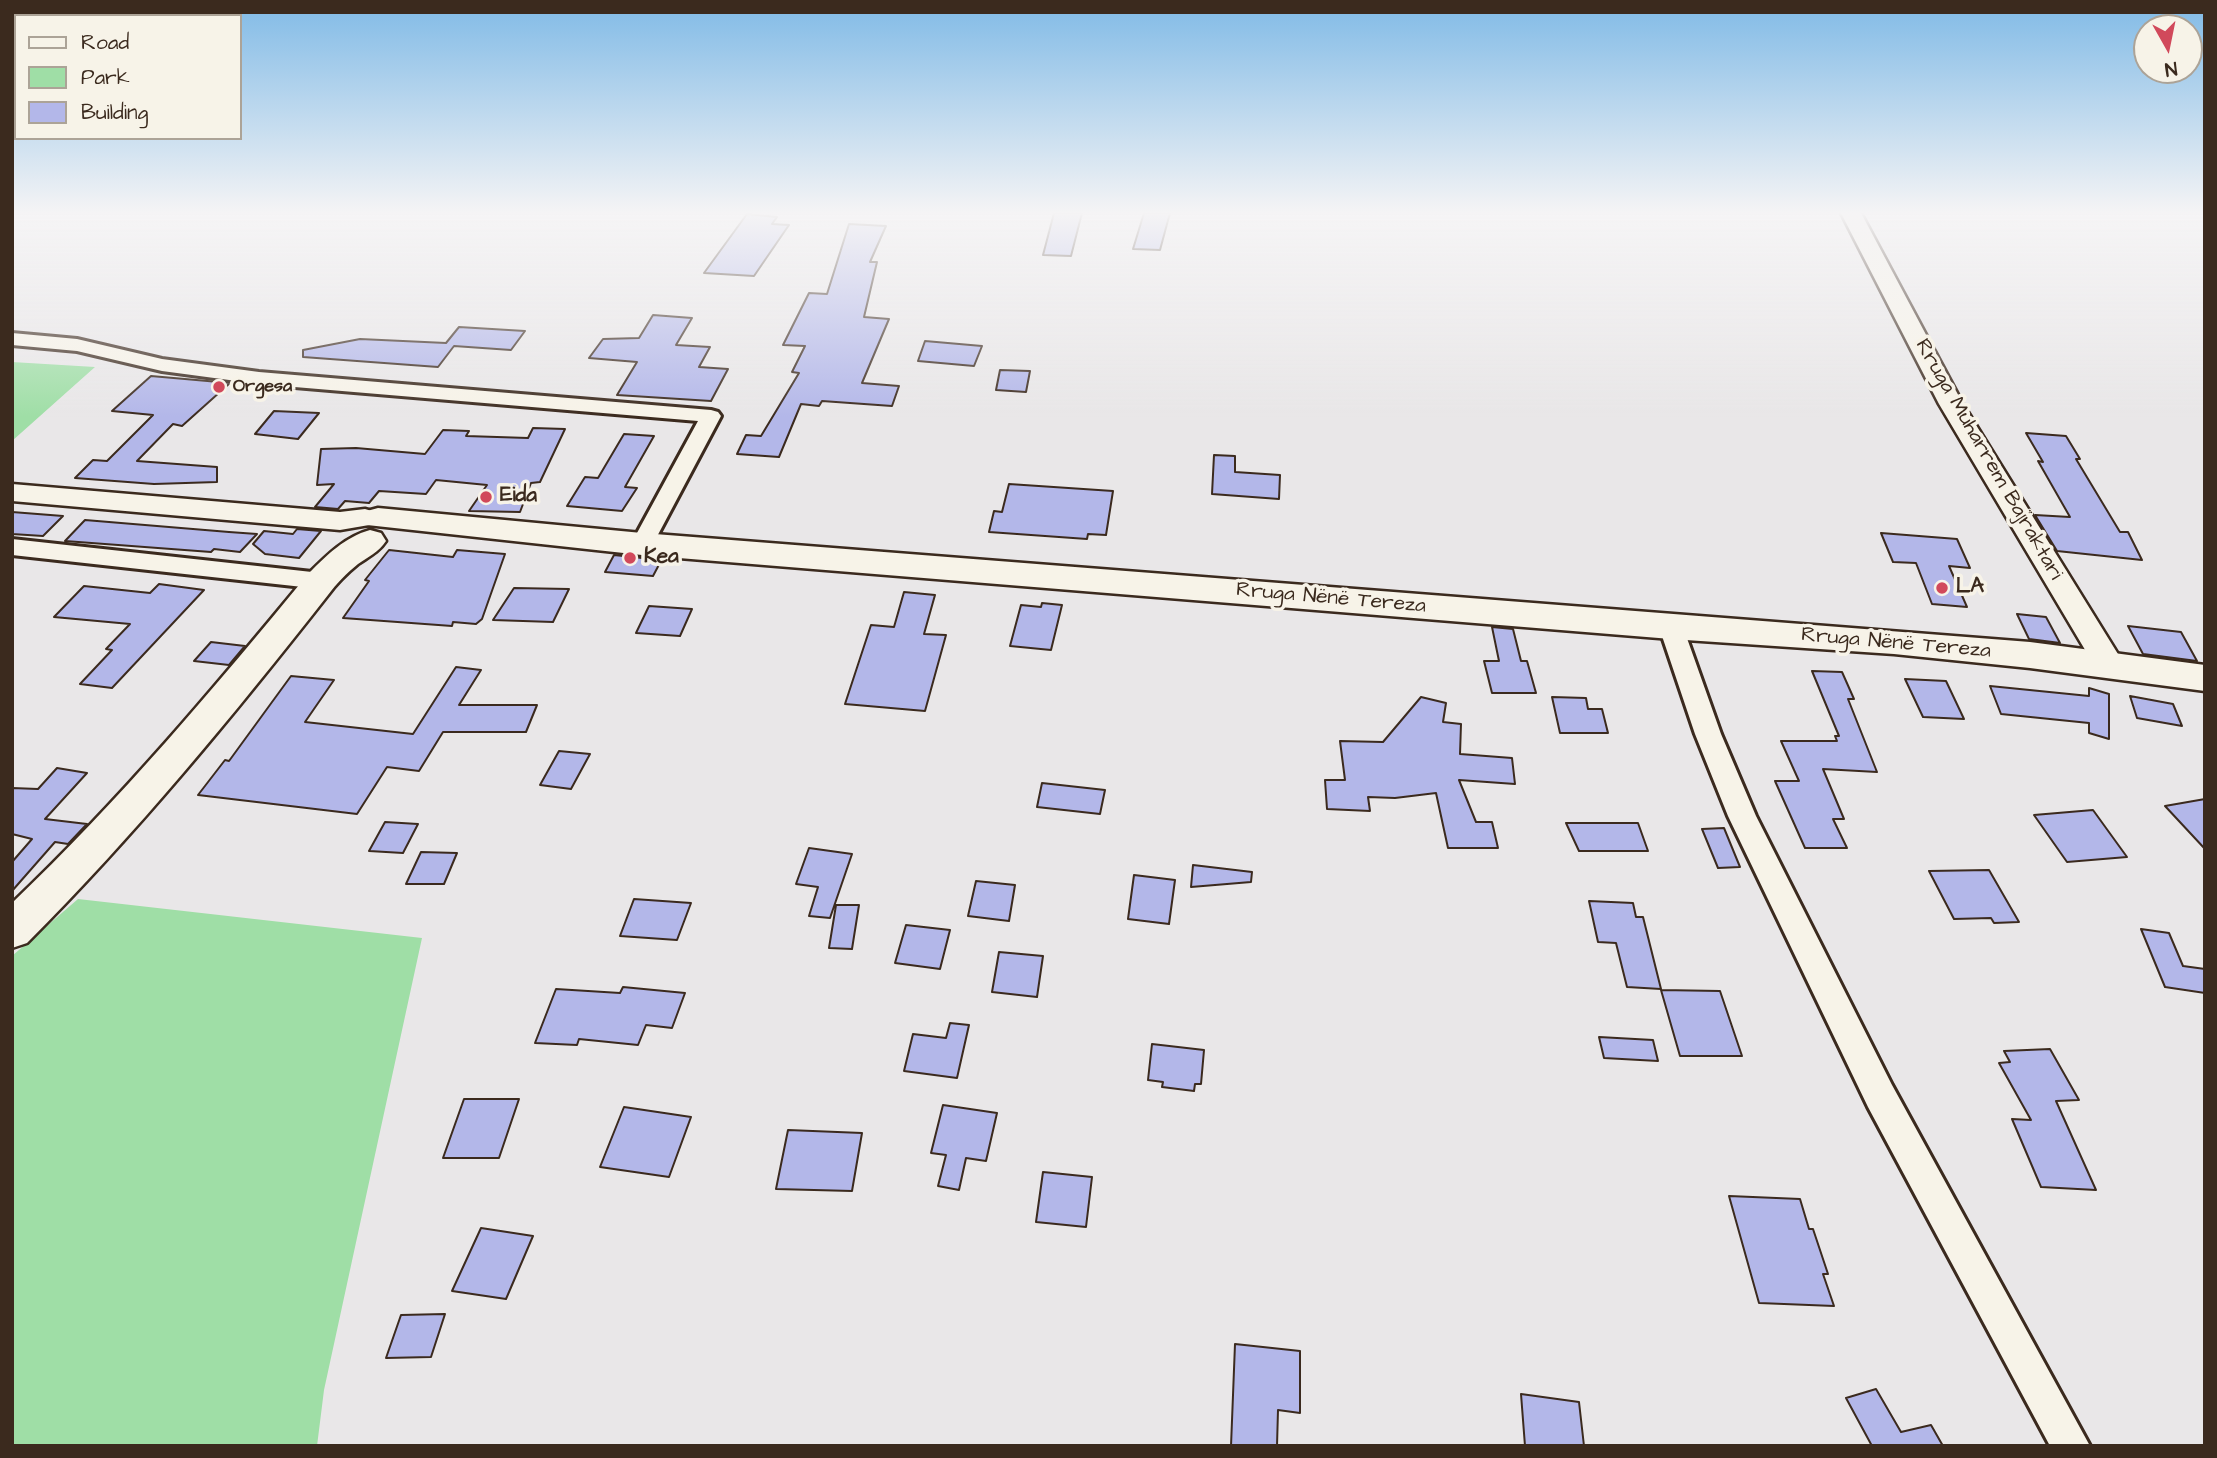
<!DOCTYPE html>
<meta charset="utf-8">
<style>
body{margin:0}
#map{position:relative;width:2217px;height:1458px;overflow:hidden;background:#e9e7e8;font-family:"Architects Daughter",sans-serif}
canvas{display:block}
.frame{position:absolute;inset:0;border:14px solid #3b2a1e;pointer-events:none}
.legend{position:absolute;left:14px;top:14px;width:228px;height:126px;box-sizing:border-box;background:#f7f3e8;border:2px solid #aca397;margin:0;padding:9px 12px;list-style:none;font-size:21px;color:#3b2a1e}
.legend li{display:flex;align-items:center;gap:14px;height:35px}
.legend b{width:35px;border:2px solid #aca397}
.north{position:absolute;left:2133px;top:14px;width:70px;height:70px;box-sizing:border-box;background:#f7f3e8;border:2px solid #aca397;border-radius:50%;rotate:171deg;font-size:19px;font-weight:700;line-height:28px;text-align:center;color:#3b2a1e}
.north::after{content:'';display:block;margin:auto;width:24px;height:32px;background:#d1495b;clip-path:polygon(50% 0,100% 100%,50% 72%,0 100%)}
</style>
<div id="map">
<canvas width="2217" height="1458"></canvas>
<div class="frame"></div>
<ul class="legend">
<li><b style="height:9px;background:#f7f3e8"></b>Road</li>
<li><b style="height:19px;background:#9fdea6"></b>Park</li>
<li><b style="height:19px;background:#b3b7e9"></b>Building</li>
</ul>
<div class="north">N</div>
</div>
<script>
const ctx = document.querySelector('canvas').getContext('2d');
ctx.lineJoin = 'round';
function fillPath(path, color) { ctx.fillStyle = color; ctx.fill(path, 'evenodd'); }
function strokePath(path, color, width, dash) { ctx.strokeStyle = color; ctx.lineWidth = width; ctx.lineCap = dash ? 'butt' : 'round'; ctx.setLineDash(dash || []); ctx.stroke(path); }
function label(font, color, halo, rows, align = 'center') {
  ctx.font = font + ' "Architects Daughter",sans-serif'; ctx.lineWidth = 7; ctx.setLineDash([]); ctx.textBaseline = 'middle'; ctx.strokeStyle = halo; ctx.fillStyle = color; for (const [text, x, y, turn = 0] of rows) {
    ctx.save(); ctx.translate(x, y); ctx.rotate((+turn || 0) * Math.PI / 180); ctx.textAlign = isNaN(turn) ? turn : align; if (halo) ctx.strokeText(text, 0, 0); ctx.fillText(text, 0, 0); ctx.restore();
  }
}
const green = new Path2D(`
 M12 362 95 367 12 441Z
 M78 899 422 938 324 1390 317 1446H12V956Z`);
const building = new Path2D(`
 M1054 213H1082L1071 256 1043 255Z
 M1144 213H1170L1160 250 1133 249Z
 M747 214 777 217 772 224 789 225 754 276 704 273Z
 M849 224 886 226 870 262H877L864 317 889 319 862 383 899 386 892 406 822 401 819 406 801 404 779 457 737 454 746 435 761 436 799 373 792 372 805 346 783 345 809 293 827 294Z
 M653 315 692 318 676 345 710 347 699 367 728 369 711 401 617 395 637 362 589 358 603 339 639 338Z
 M459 327 525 331 511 350 454 346 438 367 303 357V350L360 339 446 343Z
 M925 341 982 346 974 366 918 361Z
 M1000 370 1030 371 1026 392 996 390Z
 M151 376 230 383 182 426 173 424 137 461 217 467V482L154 484 75 478 93 460 107 461 153 415 112 411Z
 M274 411 319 413 298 439 255 434Z
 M533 428 565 429 540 482 531 483 520 512 469 511 487 485 436 480 426 494 379 491 369 503 345 501 338 509 315 507 334 484 317 485 321 449 356 448 425 454 443 430 469 431 466 436 528 438Z
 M2026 433 2066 436 2080 459H2076L2120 532H2128L2142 560 2057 551 2035 515 2070 517 2038 461 2043 462Z
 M624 434 654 436 625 487 637 488 622 511 567 506 585 477 598 478Z
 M1214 455 1235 456V472L1280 475 1279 499 1212 494Z
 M1009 484 1113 491 1106 535 1088 534 1087 539 989 532 994 511 1002 512Z
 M12 512 63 516 43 536 12 534Z
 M85 520 229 532 257 534 240 552 214 549 211 552 65 541Z
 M297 529 321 531 299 558 265 554 253 544 264 531 293 534Z
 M1881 533 1957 539 1970 568 1949 566 1967 607 1932 604 1916 563 1893 562Z
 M389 550 453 557 457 550 505 554 482 619 476 624 453 622 452 626 343 618 369 581 365 580Z
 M614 555 642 558 662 559 653 576 605 572Z
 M159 584 204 590 112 688 80 684 112 650 106 649 130 624 54 617 84 586 150 593Z
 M514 588 569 589 553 622 493 620Z
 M904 592 935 595 924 634 946 635 925 711 845 704 871 625 894 627Z
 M1042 603 1062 605 1051 650 1010 646 1021 605 1041 607Z
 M649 606 692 609 680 636 636 633Z
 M2017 614 2046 617 2060 643 2029 639Z
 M2128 626 2181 632 2197 661 2143 654Z
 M1492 627 1513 629 1521 661H1527L1536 693H1492L1484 661H1499Z
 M211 642 245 646 229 665 194 661Z
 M456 667 481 670 459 705H537L526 732H443L419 771 387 767 357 814 198 795 225 760 229 761 291 676 334 680 305 722 413 734Z
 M1812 671 1842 672 1854 699H1848L1877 772 1823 769 1844 819H1833L1847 848H1805L1775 781H1799L1781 741H1837L1835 736H1839Z
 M1905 679 1946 681 1964 719 1923 717Z
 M1990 686 2089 696V688L2109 694V739L2089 733V723L2001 714Z
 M2130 696 2173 704 2182 726 2137 718Z
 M1421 697 1446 703 1443 722 1461 724 1460 754 1512 758 1515 784 1459 780 1476 822H1492L1498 848H1448L1436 793 1395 798 1368 797 1370 811 1327 809 1325 780H1345L1340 741 1383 742Z
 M1552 697 1586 698 1588 709H1602L1608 733H1560Z
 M559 751 590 754 571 789 540 785Z
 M57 768 87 773 45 819 87 824 68 844 55 842 12 891V862L32 839 12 834V788L38 789Z
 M1042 783 1105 790 1100 814 1037 807Z
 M2205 799V849L2165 806Z
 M2093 810 2127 857 2067 862 2034 815Z
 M385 822 418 824 403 853 369 851Z
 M1566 823H1638L1648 851H1579Z
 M1724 828 1740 867 1718 868 1702 829Z
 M809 848 852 854 830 918 809 916 818 887 796 884Z
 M421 852 457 853 444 884H406Z
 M1193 865 1252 872 1251 882 1191 887Z
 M1989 870 2019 922 1994 923 1991 918 1954 919 1929 871Z
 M1134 875 1175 880 1169 924 1128 919Z
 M976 881 1015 885 1009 921 968 916Z
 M634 899 691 903 677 940 620 936Z
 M1589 901 1633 903 1636 917H1643L1661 989 1627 987 1616 943 1598 942Z
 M836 905H859L852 949 829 948Z
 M906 925 950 930 940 969 895 963Z
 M2141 929 2169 933 2183 966 2205 969V993L2165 987Z
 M999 952 1043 956 1037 997 992 992Z
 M623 987 685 993 672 1028 646 1025 638 1045 579 1039 577 1045 535 1043 556 989 620 993Z
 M1661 990 1720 991 1742 1056H1680Z
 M950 1023 969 1025 957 1078 904 1071 913 1034 946 1038Z
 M1599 1037 1653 1040 1658 1061 1604 1058Z
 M1152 1044 1204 1050 1201 1084H1195L1194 1091 1162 1087 1163 1082 1148 1080Z
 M2050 1049 2079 1100 2056 1101 2096 1190 2041 1187 2012 1119 2031 1120 1999 1063 2010 1062 2004 1051Z
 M464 1099H519L499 1158H443Z
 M943 1105 997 1113 986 1161 966 1158 959 1190 938 1186 946 1155 931 1153Z
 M624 1107 691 1117 669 1177 600 1167Z
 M788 1130 862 1133 852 1191 776 1189Z
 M1043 1172 1092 1177 1086 1227 1036 1222Z
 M1729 1196 1800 1199 1809 1229H1813L1828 1274H1823L1834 1306 1759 1303Z
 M481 1228 533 1236 506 1299 452 1291Z
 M445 1314 431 1357 386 1358 401 1315Z
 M1235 1344 1300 1351V1413L1278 1410 1277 1446H1231Z
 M1876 1389 1901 1432 1931 1425 1943 1446H1872L1846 1398Z
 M1521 1394 1579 1402 1584 1446H1525Z`);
const minor = new Path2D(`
 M12 333 77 339 162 359 259 372 711 410 718 412 721 416 653 544 650 549 642 552 634 549 631 544 698 421 259 384 162 371 77 351 12 345Z
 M12 539 321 573 329 575 333 581 329 587 321 589 12 555Z
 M1671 618 1680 621 1683 627 1721 734 1756 816 1892 1085 2090 1446H2050L1868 1107 1728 816 1695 734 1659 627 1662 621Z`);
const tertiary = new Path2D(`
 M1841 213H1861L1963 404 2126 667 2122 675 2111 678 2100 675 1939 404Z
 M12 484 340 512 365 509 375 512 378 518 375 524 340 530 12 501Z`);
const secondary = new Path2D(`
 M378 508 642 533 2030 642 2205 665V691L2030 668 1894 654 1671 639 642 555 367 525 362 518 367 511Z
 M370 530 381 533 386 541C379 552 368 557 358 564 347 573 336 584 328 595 233 716 136 834 27 943L12 948V903C120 800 215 687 309 573 327 555 345 537 370 530Z`);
const markers = [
 [219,387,7,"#d1495b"],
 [486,497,7,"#d1495b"],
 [630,558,7,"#d1495b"],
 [1942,588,7,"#d1495b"]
];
const farPoinames = [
 ["Orgesa",233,387]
];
const streetNames = [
 ["Rruga Muharrem Bajraktari",1988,460,60],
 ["Rruga Nënë Tereza",1331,599,5],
 ["Rruga Nënë Tereza",1896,644,5]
];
const poiNames = [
 ["Eida",500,497],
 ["Kea",644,558],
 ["LA",1956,588]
];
fillPath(green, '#9fdea6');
fillPath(building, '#b3b7e9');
strokePath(building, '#3b2a1e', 2);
strokePath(minor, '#3b2a1e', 6);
strokePath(tertiary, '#3b2a1e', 5);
strokePath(secondary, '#3b2a1e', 5);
fillPath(minor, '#f7f3e8');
fillPath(tertiary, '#f7f3e8');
fillPath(secondary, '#f7f3e8');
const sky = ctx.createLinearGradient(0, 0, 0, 417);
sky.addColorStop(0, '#80bae6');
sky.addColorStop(0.51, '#f5f4f5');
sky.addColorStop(1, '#f5f4f500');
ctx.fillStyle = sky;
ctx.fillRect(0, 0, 2217, 417);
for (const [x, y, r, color] of markers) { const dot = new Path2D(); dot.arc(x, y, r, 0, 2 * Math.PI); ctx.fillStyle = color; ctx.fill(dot); strokePath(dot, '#f7f3e8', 2.5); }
label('bold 18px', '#3b2a1e', '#f7f3e8', farPoinames, 'left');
label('21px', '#3b2a1e', '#f7f3e8', streetNames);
label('bold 21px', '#3b2a1e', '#f7f3e8', poiNames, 'left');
</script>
